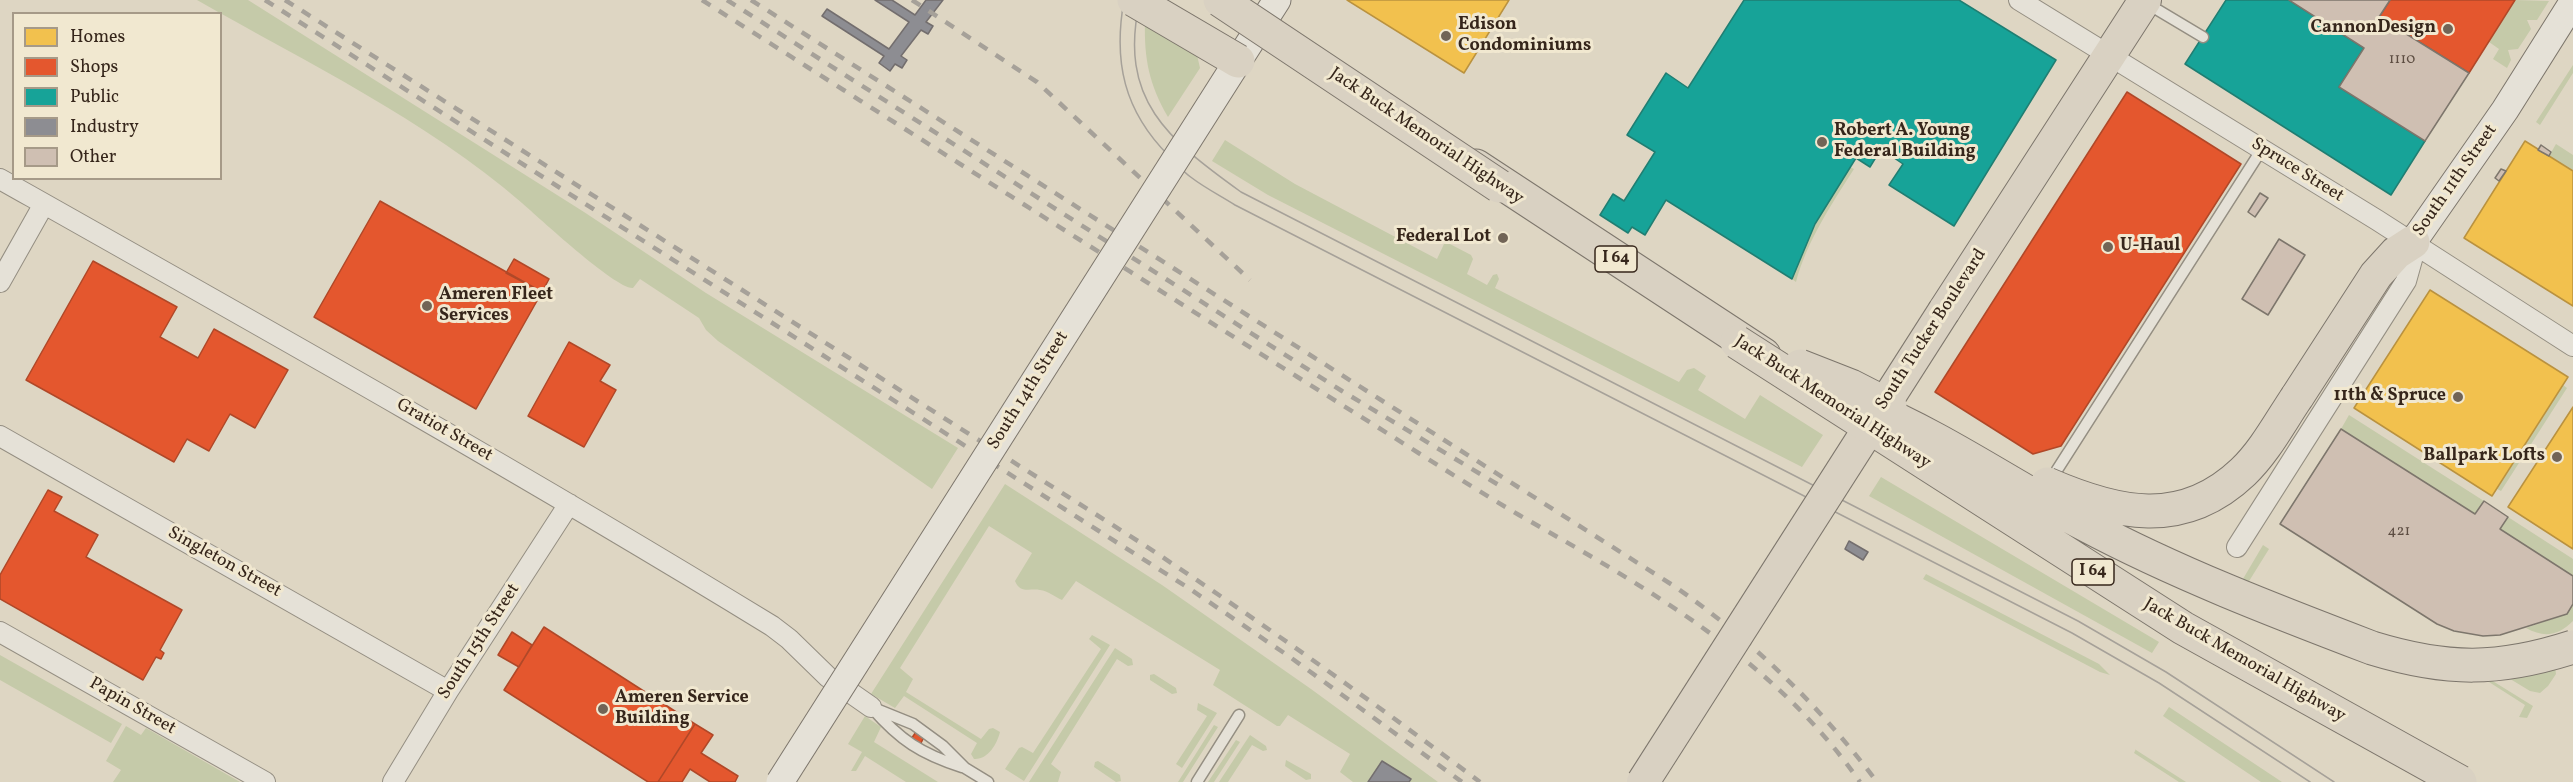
<!DOCTYPE html>
<style>
body{margin:0}
#map{position:relative;width:2573px;height:782px;overflow:hidden;background:#ded6c3;font-family:Vollkorn,serif}
canvas{display:block}
.legend{position:absolute;left:12px;top:12px;width:210px;height:168px;box-sizing:border-box;background:#f1e8d0;border:2px solid #a69a88;margin:0;padding:8px 10px;list-style:none;font-size:18px;color:#36261b}
.legend li{display:flex;align-items:center;gap:12px;height:30px}
.legend b{width:30px;border:2px solid #a69a88}
</style>
<div id="map">
<canvas width="2573" height="782"></canvas>
<ul class="legend">
<li><b style="height:16px;background:#f2c14e"></b>Homes</li>
<li><b style="height:16px;background:#e4572e"></b>Shops</li>
<li><b style="height:16px;background:#17a398"></b>Public</li>
<li><b style="height:16px;background:#8d8d92"></b>Industry</li>
<li><b style="height:16px;background:#cfbfb2"></b>Other</li>
</ul>
</div>
<script>
const ctx = document.querySelector('canvas').getContext('2d');
ctx.lineJoin = 'round';
function fillPath(path, color) { ctx.fillStyle = color; ctx.fill(path, 'evenodd'); }
function strokePath(path, color, width, dash) { ctx.strokeStyle = color; ctx.lineWidth = width; ctx.lineCap = dash ? 'butt' : 'round'; ctx.setLineDash(dash || []); ctx.stroke(path); }
function label(font, color, halo, rows, align = 'center') {
  ctx.font = font + ' Vollkorn,serif'; ctx.lineWidth = 6; ctx.setLineDash([]); ctx.textBaseline = 'middle'; ctx.strokeStyle = halo; ctx.fillStyle = color; for (const [text, x, y, turn = 0] of rows) {
    ctx.save(); ctx.translate(x, y); ctx.rotate((+turn || 0) * Math.PI / 180); ctx.textAlign = isNaN(turn) ? turn : align; if (halo) ctx.strokeText(text, 0, 0); ctx.fillText(text, 0, 0); ctx.restore();
  }
}
const green = new Path2D(`
 M197 0H248L584 212 706 293 958 448 932 489 718 341 706 330 699 318 640 279 633 288C617 290 538 217 522 203 425 119 307 63 197 0Z
 M2515 0 2549 1 2537 20H2527L2531 29 2518 49 2508 50 2511 60 2507 68 2493 59 2499 49 2489 42Z
 M1145 21 1197 55 1200 68 1168 117C1149 84 1144 59 1145 21Z
 M2573 65V73L2540 125 2536 122Z
 M1225 140 1295 184 1437 259 1444 244 1448 243 1471 255 1473 259 1467 274 1487 285 1493 275 1497 274 1499 279 1495 288 1679 382 1687 370 1694 368 1706 376 1698 390 1745 419 1760 395 1823 435 1802 467 1268 195 1212 161Z
 M2556 144 2573 155V171L2549 156Z
 M1850 167 1854 169C1831 205 1807 241 1796 282L1792 279C1805 238 1827 203 1850 167Z
 M2563 385 2567 388 2501 491 2497 489Z
 M2349 415 2484 501 2475 514 2341 429Z
 M1881 477 2159 642 2152 653 1869 496Z
 M1005 484 1162 585 1311 689 1438 782H1409L1411 779 1382 761 1368 782H1353L1340 772 1350 754 1288 715 1280 726H1277L1213 685 1220 670 1076 581 1062 600C1055 597 1048 591 1040 590 1030 588 1020 594 1015 581L1032 553 989 526 900 668 913 679 906 692 981 739 989 729 993 728 1000 732C997 744 988 760 974 759L971 754 977 743 904 696 895 708 871 694Z
 M2508 517 2573 559V576L2500 529Z
 M2263 545 2269 549 2246 586 2240 584Z
 M1926 574 2099 664 2110 675 2100 672 1923 579Z
 M2573 604V621C2558 636 2544 638 2526 628L2567 614Z
 M1092 635 1110 645 1024 781 1005 769 1019 748 1022 747 1033 753 1101 649 1089 639Z
 M1115 648 1132 659 1133 665 1128 666 1117 659 1051 764 1061 772 1058 782H1029Z
 M0 655 122 724 111 743 0 680Z
 M2555 667 2556 674 2548 686 2540 693 2530 691 2502 674Z
 M1154 674 1176 688 1177 693 1172 694 1150 680V675Z
 M2478 675H2483L2533 706 2527 718 2519 717 2525 705Z
 M1198 703 1217 713 1182 768 1176 764 1207 716 1197 710Z
 M2169 707 2282 782H2261L2163 716Z
 M865 716 881 727 874 742 938 782H906L865 756 856 771H851L862 752 848 744Z
 M1214 725 1218 727 1183 782H1178Z
 M126 726 141 735 146 728 240 782H113L121 770 106 761Z
 M1250 735 1266 746 1267 750 1263 751 1252 745 1228 782H1219Z
 M1236 740 1240 742 1214 782H1208Z
 M2136 749V750L2186 782H2179L2134 753Z
 M1286 760 1311 774V779L1306 780 1285 766Z
 M1098 761 1120 775 1121 781 1116 782 1094 767 1095 762Z`);
const homes = new Path2D(`
 M1347 0H1509L1464 73Z
 M2525 141 2573 171V306L2464 238Z
 M2430 290 2568 377 2492 496 2354 408Z
 M2573 407V549L2508 507Z`);
const shops = new Path2D(`
 M2390 0H2515L2469 73 2379 17Z
 M2127 92 2241 164 2061 446 2033 454 1935 392Z
 M380 201 542 292 476 409 314 317Z
 M514 259 549 279 542 292 506 273Z
 M93 261 177 307 160 337 198 358 214 329 288 370 255 428 230 414 209 451 187 439 174 462 26 380Z
 M569 342 610 365 600 381 616 390 584 447 528 416Z
 M48 490 62 497 54 511 98 535 86 557 182 610 160 650 164 653 161 659 156 657 143 680 0 599V575Z
 M544 627 695 724 658 782H648L504 690Z
 M512 632 532 645 519 667 498 655Z
 M695 724 713 735 701 753 738 776 735 782H710L690 769 682 782H658Z
 M916 732 924 737 920 745 911 739Z`);
const public = new Path2D(`
 M1744 0H1959L2056 60 1954 226 1889 185 1903 164 1881 149 1870 167 1856 158 1815 224 1792 279 1666 200 1645 235 1632 227 1628 233 1600 215 1613 194 1624 201 1655 152 1627 135 1666 73 1688 88Z
 M2226 0H2289L2364 48 2339 87 2425 141 2391 195 2185 64Z`);
const industry = new Path2D(`
 M875 0H892L915 15 926 0H943L926 22 933 26 928 34 921 30 901 56 907 60 902 68 895 64 890 71 879 63 884 56 822 16 827 9 889 49 909 22Z
 M1849 541 1868 552 1863 560 1845 549Z
 M1382 761 1411 779 1409 782H1368Z`);
const building = new Path2D(`
 M2289 0H2390L2379 17 2469 73 2425 141 2339 87 2364 48Z
 M2541 145 2551 152 2549 156 2538 150Z
 M2501 169 2506 171 2499 181 2495 178Z
 M2260 193 2268 198 2255 217 2248 212Z
 M2279 239 2305 255 2268 315 2242 299Z
 M2341 429 2475 514 2484 501 2508 517 2500 529 2573 576V604L2567 614 2500 635 2483 636 2454 631 2437 624 2280 524Z`);
const lane = new Path2D(`
 M2146 3 2203 37
 M2057 470 2262 149
 M871 707 913 724 943 746 965 768 988 782
 M872 708C900 740 921 754 962 767
 M1197 782 1239 715`);
const street = new Path2D(`
 M2019 0 2377 220 2573 346
 M0 179C259 325 519 471 772 626L789 639 828 677 871 707
 M0 282 44 204
 M0 436 448 691
 M2237 547 2406 281 2413 256V242
 M0 632 265 782
 M393 782 448 691 569 504`);
const secondary = new Path2D(`
 M1238 61 1277 0
 M2413 242 2505 110 2573 2`);
const primary = new Path2D(`
 M1944 311 2145 0`);
const highway = new Path2D(`
 M1476 166 1764 355
 M2297 397 2376 275 2396 253 2413 242`);
const tram = new Path2D(`
 M1124 0C1113 62 1124 111 1169 156 1176 163 1183 172 1192 178 1205 188 1221 196 1235 205L2072 633 2159 683 2310 782
 M1140 0C1117 100 1169 140 1241 192L2078 621 2166 672 2334 782`);
const rail = new Path2D(`
 M265 0 1190 589 1290 657 1462 782
 M285 0 1141 543C1257 619 1369 699 1480 782
 M702 0C930 145 1158 290 1387 433 1431 461 1475 489 1519 515 1647 588 1773 658 1860 782
 M727 0 1342 391 1502 487
 M751 0 1674 586C1753 641 1819 705 1877 782
 M912 0 1037 82 1250 280`);
const secondaryBridge = new Path2D(`
 M780 782 1238 61`);
const primaryBridge = new Path2D(`
 M1643 782 1944 311`);
const highwayBridge = new Path2D(`
 M1134 0 1238 61
 M1220 0 1499 186
 M1737 342 2183 628 2460 782
 M1800 366 1851 386 1890 406
 M1864 405C1942 437 2010 485 2084 524 2176 573 2275 611 2372 648 2447 671 2499 671 2573 647
 M2047 484C2116 514 2182 530 2243 472 2265 451 2280 422 2297 397`);
const markers = [
 [2448,29,6,"#716456"],
 [1446,36,6,"#716456"],
 [1822,142,6,"#716456"],
 [1503,238,6,"#716456"],
 [2108,247,6,"#716456"],
 [427,306,6,"#716456"],
 [2458,397,6,"#716456"],
 [2557,457,6,"#716456"],
 [603,709,6,"#716456"]
];
const numberNames = [
 ["1110",2402,60],
 ["421",2399,532]
];
const shields = [
 [1616,259,42],
 [2093,572,42]
];
const shieldNames = [
 ["I 64",1616,259],
 ["I 64",2093,572]
];
const poiNames = [
 ["Edison",1458,26],
 ["Condominiums",1458,47],
 ["CannonDesign",2436,29,"right"],
 ["Robert A. Young",1834,132],
 ["Federal Building",1834,153],
 ["Federal Lot",1491,238,"right"],
 ["U-Haul",2120,247],
 ["Ameren Fleet",439,296],
 ["Services",439,317],
 ["11th & Spruce",2446,397,"right"],
 ["Ballpark Lofts",2545,457,"right"],
 ["Ameren Service",615,699],
 ["Building",615,720]
];
const streetNames = [
 ["Jack Buck Memorial Highway",1426,137,34],
 ["Spruce Street",2297,171,32],
 ["South 11th Street",2456,181,-55],
 ["South Tucker Boulevard",1932,330,-57],
 ["South 14th Street",1029,391,-58],
 ["Jack Buck Memorial Highway",1832,403,33],
 ["Gratiot Street",444,431,30],
 ["Singleton Street",224,563,29],
 ["South 15th Street",480,642,-57],
 ["Jack Buck Memorial Highway",2244,661,30],
 ["Papin Street",132,707,30]
];
fillPath(green, '#c5caa9');
fillPath(homes, '#f2c14e');
strokePath(homes, '#ba923f', 1.5);
fillPath(shops, '#e4572e');
strokePath(shops, '#b04828', 1.5);
fillPath(public, '#17a398');
strokePath(public, '#207e72', 1.5);
fillPath(industry, '#8d8d92');
strokePath(industry, '#736e6e', 1.5);
fillPath(building, '#cfbfb2');
strokePath(building, '#7d766c', 1.5);
strokePath(lane, '#948e82', 13);
strokePath(street, '#948e82', 22);
strokePath(secondary, '#7d766c', 29);
strokePath(primary, '#7d766c', 34);
strokePath(highway, '#7d766c', 35);
strokePath(lane, '#e5e1d7', 10);
strokePath(street, '#e5e1d7', 20);
strokePath(secondary, '#e5e1d7', 27);
strokePath(primary, '#d9d1c2', 32);
strokePath(highway, '#d9d1c2', 33);
strokePath(tram, '#a6a199', 1.5);
strokePath(rail, '#a6a199', 4.5, [10, 10]);
strokePath(secondaryBridge, '#7d766c', 29, []);
strokePath(primaryBridge, '#7d766c', 34, []);
strokePath(highwayBridge, '#7d766c', 35, []);
strokePath(secondaryBridge, '#e5e1d7', 27);
strokePath(primaryBridge, '#d9d1c2', 32);
strokePath(highwayBridge, '#d9d1c2', 33);
for (const [x, y, r, color] of markers) { const dot = new Path2D(); dot.arc(x, y, r, 0, 2 * Math.PI); ctx.fillStyle = color; ctx.fill(dot); strokePath(dot, '#f1e8d0', 2); }
label('15px', '#5d4d42', null, numberNames);
for (const [x, y, w] of shields) { const box = new Path2D(); box.roundRect(x - w / 2, y - 13, w, 26, 4.5); ctx.fillStyle = '#f1e8d0'; ctx.fill(box); strokePath(box, '#36261b', 1.5); }
label('bold 16px', '#36261b', null, shieldNames);
label('bold 18px', '#36261b', '#f1e8d0', poiNames, 'left');
label('18px', '#36261b', '#f1e8d0', streetNames);
</script>
